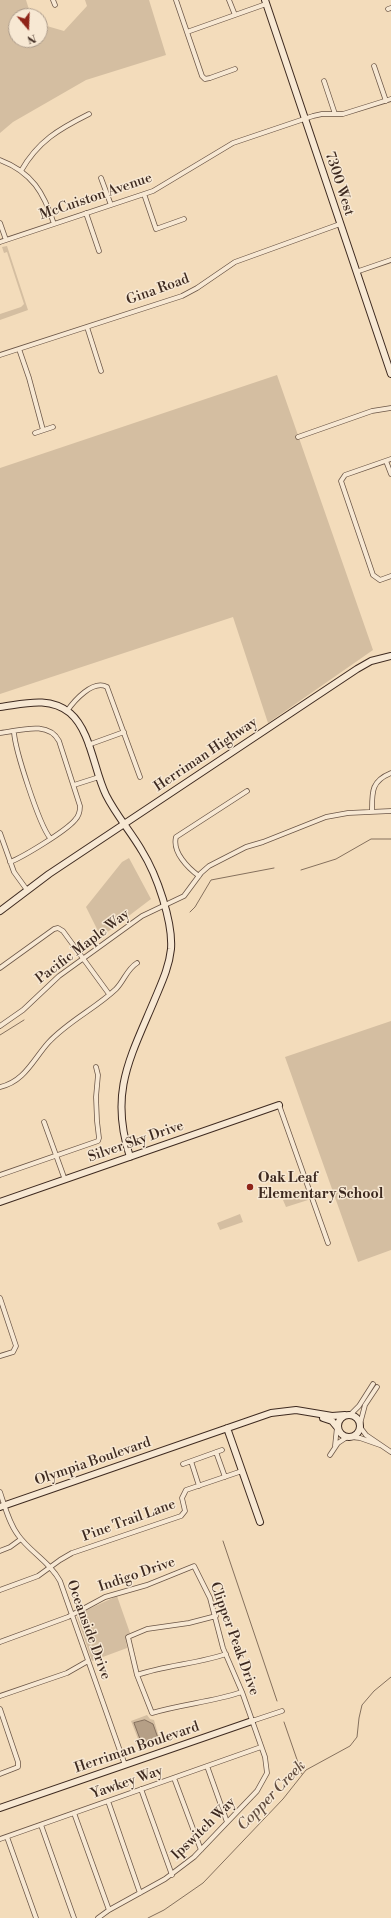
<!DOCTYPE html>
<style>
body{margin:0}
#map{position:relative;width:391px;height:1918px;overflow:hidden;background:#f3dcbb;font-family:"Libre Bodoni",serif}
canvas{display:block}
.north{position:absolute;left:8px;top:8px;width:40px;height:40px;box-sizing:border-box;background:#f7e8d3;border:1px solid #ad9c8b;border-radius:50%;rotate:161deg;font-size:11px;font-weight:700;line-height:16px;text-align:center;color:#3e2a20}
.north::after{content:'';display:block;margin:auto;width:14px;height:18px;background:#8f2418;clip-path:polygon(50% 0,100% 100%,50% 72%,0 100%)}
</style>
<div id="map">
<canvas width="391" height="1918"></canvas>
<div class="north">N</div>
</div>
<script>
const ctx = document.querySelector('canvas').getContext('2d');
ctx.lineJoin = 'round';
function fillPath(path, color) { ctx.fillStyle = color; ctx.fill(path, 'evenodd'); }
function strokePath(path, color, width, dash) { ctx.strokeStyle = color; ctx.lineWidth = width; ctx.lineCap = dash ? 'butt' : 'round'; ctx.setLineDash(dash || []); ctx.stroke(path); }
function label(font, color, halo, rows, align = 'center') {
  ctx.font = font + ' "Libre Bodoni",serif'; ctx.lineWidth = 3; ctx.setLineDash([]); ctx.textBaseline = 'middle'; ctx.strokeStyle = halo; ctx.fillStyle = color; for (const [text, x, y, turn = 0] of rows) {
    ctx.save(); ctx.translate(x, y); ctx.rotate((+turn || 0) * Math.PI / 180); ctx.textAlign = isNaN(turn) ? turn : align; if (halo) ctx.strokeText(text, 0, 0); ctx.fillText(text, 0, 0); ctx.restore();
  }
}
const green = new Path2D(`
 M0 0H26L31 16H16V40H40V24L64 31 87 6 85 0H149L166 55 86 80 13 122 0 133Z
 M7 246 28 310 0 320V314L21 307 24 304 7 252 4 253 2 247Z
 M277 375 373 650 268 723 233 617 0 694V468Z
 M129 858 151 899 101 937 86 907 122 862Z
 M391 1021V1250L358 1262 285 1057Z
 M306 1192 308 1200 286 1207 283 1200Z
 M240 1214 243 1222 220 1230 217 1223Z
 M117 1596 130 1633 126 1639 127 1648 92 1661 77 1617 80 1613Z
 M147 1715 150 1719 154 1720 160 1741 153 1744 154 1746 142 1749 131 1721Z`);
const water = new Path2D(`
 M145 1720 153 1724 159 1741 143 1747 134 1723Z`);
const stream = new Path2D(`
 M301 870 336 859 371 839H391
 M190 912 195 907 211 880 274 868
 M0 1035 24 1020
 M223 1541 277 1701
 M284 1722 302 1774
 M148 1918 164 1910 203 1883 283 1799 306 1770 350 1746 357 1737 359 1718 362 1705 374 1691 391 1677`);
const street = new Path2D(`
 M53 0 55 5
 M176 0 202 76 205 79 210 78 235 69
 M229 0 235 15
 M388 9 391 8
 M187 32 266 4
 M374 66 386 101
 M324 81 335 114
 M0 160C32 172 44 193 54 224
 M21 171C38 141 59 129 89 114
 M101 178 111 205
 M144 194 156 229 184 219
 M86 213 99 251
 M0 223 6 240
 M0 242 153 191 233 143 313 116 322 114H343L391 99
 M356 272 391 260
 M87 327 101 371
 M19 349 29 378 43 430
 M0 355 182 296 197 288 235 262 340 224
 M35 433 53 427
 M298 437 372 411 391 408
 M391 459 345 475 341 481 373 575 380 580 391 576
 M386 461 391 474
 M67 711C74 701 93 679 107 687L140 777
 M14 732C15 750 39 824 50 838
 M0 733C19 731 48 720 59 741L80 806C80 812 79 816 75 820 66 831 23 857 10 862
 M88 745 124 732
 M74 785 99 777
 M372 812C372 792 371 781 391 773
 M0 833 14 872 27 890
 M199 876C188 868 172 852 176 837L247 791
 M0 968 54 929 58 928 63 931 109 994
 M0 1026 23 1010 59 976 142 916 184 896 201 873 209 866 246 847 263 842 326 817 348 813 391 811
 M0 1087C24 1082 33 1060 48 1043 68 1021 95 1009 116 989 124 981 127 969 137 963
 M279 1105 328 1243
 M44 1122 65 1180
 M0 1175 98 1141 99 1138 97 1121 96 1097 98 1075 96 1067
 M0 1298 16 1346 13 1352 0 1356
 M350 1415 359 1406 373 1384
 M360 1424 365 1405 377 1387
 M360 1427 366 1435 391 1452
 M350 1437 360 1438 380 1445
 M335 1446 337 1427
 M216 1452 225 1477
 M330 1455 338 1443 347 1437
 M191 1461 199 1486
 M183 1464 222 1450
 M0 1492C5 1507 9 1523 18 1535 30 1552 50 1562 60 1581L125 1765
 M0 1551 10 1547 21 1539
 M0 1590 38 1576 60 1560 72 1553 181 1516 185 1511 182 1498 186 1490 242 1471
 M216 1616 189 1623 147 1629 128 1637 137 1675 152 1713C182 1704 212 1702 242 1692
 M0 1642 68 1617 105 1597 147 1585 194 1566 210 1598 223 1648 242 1692 265 1757 267 1773 257 1791 194 1857 165 1879 109 1910 98 1918
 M137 1675C166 1665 197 1664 226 1654
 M0 1696 67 1673 88 1661
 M0 1709 18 1762V1767L0 1774
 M252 1721 282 1711
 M207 1766 227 1822
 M174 1778 201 1850
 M141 1789 172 1875
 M108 1801 140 1893
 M74 1813 109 1910
 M41 1825 74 1918
 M7 1837 36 1918
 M0 1839 261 1747`);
const secondary = new Path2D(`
 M265 0 391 374
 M0 707C24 704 49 696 70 713 91 731 94 771 106 795 116 815 131 832 142 851 157 875 173 922 171 949 169 968 161 984 154 1001 130 1058 109 1093 130 1157
 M0 911 49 874 357 669 371 661 391 656
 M0 1202 279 1105
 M338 1426a11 11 0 1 1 22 0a11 11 0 1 1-22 0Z
 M323 1418 332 1421 337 1427
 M227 1428 260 1522
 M0 1507 271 1413 296 1410 332 1416 345 1415
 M0 1808 252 1721`);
const markers = [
 [250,1187,4,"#8f2418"]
];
const streetNames = [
 ["7300 West",339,184,72],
 ["McCuiston Avenue",96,197,-19],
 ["Gina Road",158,290,-20],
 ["Herriman Highway",206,755,-34],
 ["Pacific Maple Way",83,947,-37],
 ["Silver Sky Drive",136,1142,-19],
 ["Olympia Boulevard",93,1462,-19],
 ["Pine Trail Lane",129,1521,-20],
 ["Indigo Drive",137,1575,-19],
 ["Oceanside Drive",88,1630,70],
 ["Clipper Peak Drive",234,1639,70],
 ["Herriman Boulevard",137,1748,-19],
 ["Yawkey Way",127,1783,-19],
 ["Ipswitch Way",204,1829,-44]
];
const poiNames = [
 ["Oak Leaf",258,1179],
 ["Elementary School",258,1195]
];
const waterNames = [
 ["Copper Creek",272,1796,-46]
];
fillPath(green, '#d4bea1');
fillPath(water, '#b59f86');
strokePath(water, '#85705d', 1);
strokePath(stream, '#85705d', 1);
strokePath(street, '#6b5647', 5.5);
strokePath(secondary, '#3e2a20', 8);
strokePath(street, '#f7e8d3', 4);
strokePath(secondary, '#f7e8d3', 6);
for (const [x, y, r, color] of markers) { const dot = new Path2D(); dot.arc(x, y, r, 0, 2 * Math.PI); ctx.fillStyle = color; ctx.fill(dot); strokePath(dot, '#f7e8d3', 1.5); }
label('14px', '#3e2a20', '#f7e8d3', streetNames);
label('bold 14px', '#3e2a20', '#f7e8d3', poiNames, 'left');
label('italic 15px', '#624d3f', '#f7e8d3', waterNames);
</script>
